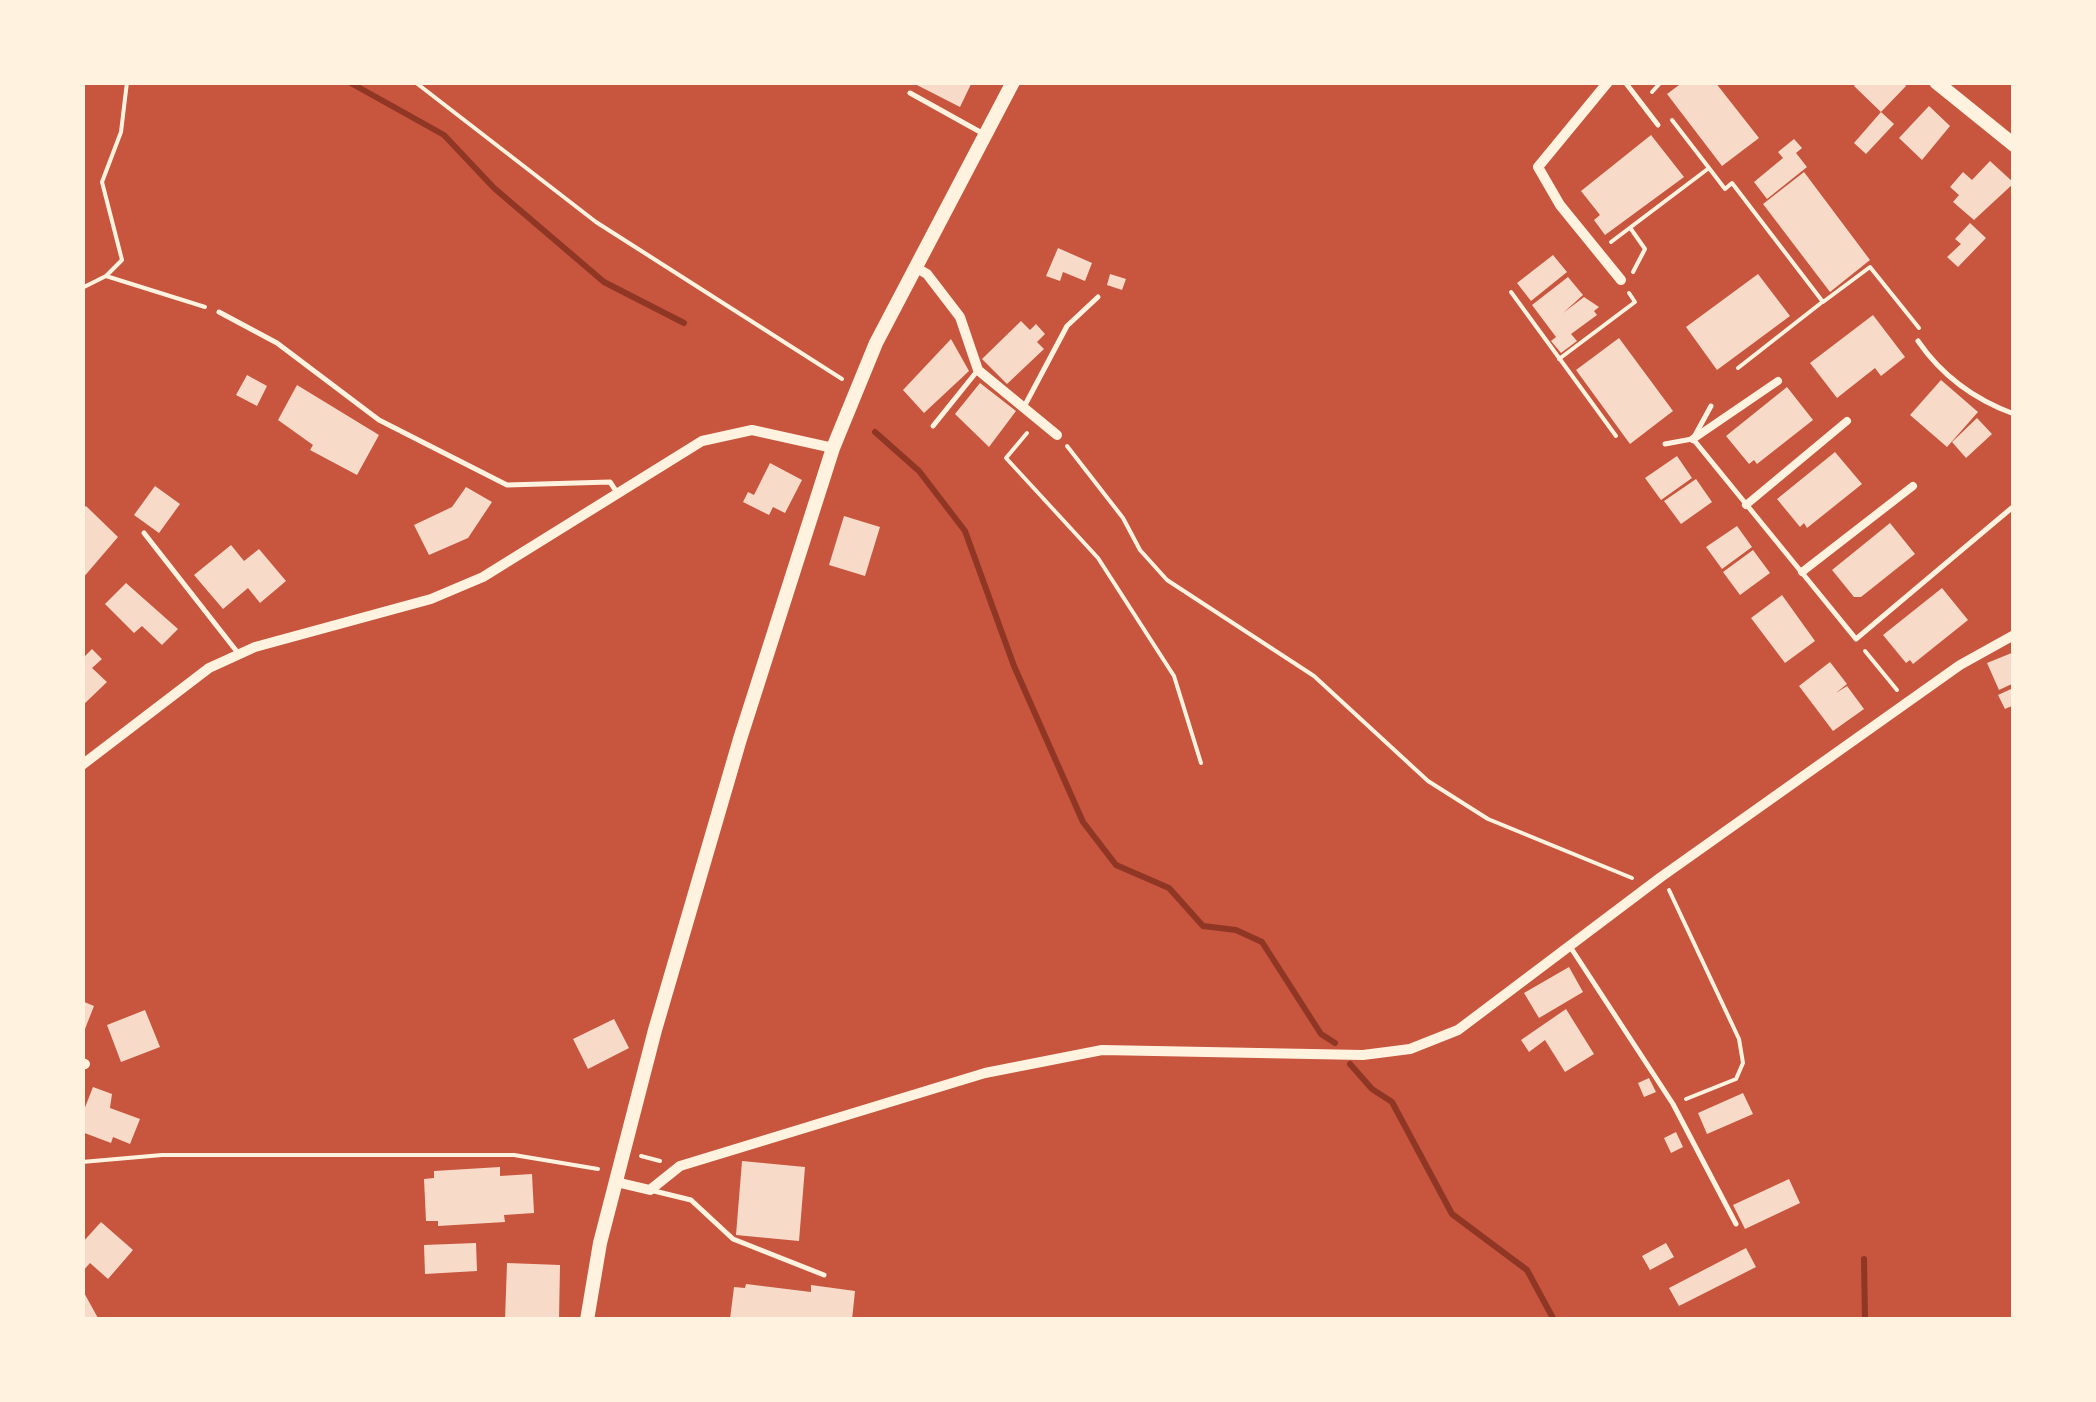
<!DOCTYPE html>
<style>
body{margin:0}
#map{position:relative;width:2096px;height:1402px;overflow:hidden;background:#c8553d;font-family:"Archivo Narrow",sans-serif}
canvas{display:block}
.frame{position:absolute;inset:0;border:85px solid #fff3e0;pointer-events:none}
</style>
<div id="map">
<canvas width="2096" height="1402"></canvas>
<div class="frame"></div>
</div>
<script>
const ctx = document.querySelector('canvas').getContext('2d');
ctx.lineJoin = 'round';
function strokePath(path, color, width, dash) { ctx.strokeStyle = color; ctx.lineWidth = width; ctx.lineCap = dash ? 'butt' : 'round'; ctx.setLineDash(dash || []); ctx.stroke(path); }
function fillPath(path, color) { ctx.fillStyle = color; ctx.fill(path, 'evenodd'); }
const stream = new Path2D(`
 M349 82 444 135 494 188 604 282 684 323
 M875 432 919 471 965 531 1014 666 1083 822 1116 865 1169 888 1203 926 1236 930 1262 942 1321 1034 1335 1043
 M1350 1064 1372 1089 1392 1102 1452 1214 1527 1270 1554 1320
 M1864 1259 1865 1320`);
const building = new Path2D(`
 M911 82H972L960 107Z
 M1683 82H1715L1759 138 1722 166 1667 94Z
 M1857 82H1903L1906 86 1881 112 1854 86Z
 M1929 106 1950 126 1922 160 1899 138Z
 M1881 112 1894 124 1866 154 1854 143Z
 M1651 135 1684 177 1605 235 1594 220 1600 215 1581 191Z
 M1794 139 1802 148 1796 153 1807 167 1767 199 1754 182 1783 158 1778 152Z
 M1990 161 2014 183 1974 220 1953 202 1959 195 1950 187 1963 172 1972 180Z
 M1804 172 1870 260 1830 292 1763 204Z
 M1970 223 1986 238 1958 267 1947 257 1961 244 1955 239Z
 M1058 248 1092 263 1085 281 1063 272 1060 281 1046 276Z
 M1553 255 1567 272 1531 301 1517 283Z
 M1110 274 1126 279 1122 290 1107 285Z
 M1758 274 1790 316 1717 370 1686 327Z
 M1568 277 1583 295 1563 313 1584 297 1599 307 1594 311 1597 315 1571 334 1577 341 1561 353 1551 341 1556 337 1532 305Z
 M1873 315 1905 357 1881 376 1875 368 1837 398 1810 363Z
 M1021 321 1030 330 1036 324 1045 334 1037 342 1044 349 1007 384 982 359Z
 M1619 338 1673 411 1630 444 1576 370Z
 M951 339 969 371 924 413 903 390Z
 M247 375 267 386 257 406 236 395Z
 M1941 380 1978 412 1947 447 1910 415Z
 M980 383 1016 411 989 447 955 414Z
 M297 385 379 435 357 475 310 450 313 445 278 420Z
 M1787 387 1813 420 1757 464 1754 460 1749 464 1726 436Z
 M1977 418 1992 434 1966 458 1952 442Z
 M1835 452 1862 484 1807 528 1804 523 1800 527 1777 499Z
 M1677 456 1692 478 1661 500 1645 478Z
 M770 463 802 480 785 513 773 507 769 515 743 502 748 492 754 495Z
 M1696 479 1712 502 1681 524 1664 501Z
 M155 486 180 504 159 533 134 515Z
 M466 487 492 502 468 538 429 555 414 525 452 507Z
 M86 506 118 537 82 579V510Z
 M844 516 880 527 865 576 829 565Z
 M1890 523 1915 554 1861 597H1854L1832 570Z
 M1737 526 1752 547 1722 569 1706 547Z
 M231 545 244 561 259 549 286 581 260 603 248 588 223 609 194 575Z
 M1753 550 1770 573 1740 595 1723 572Z
 M126 583 178 629 162 645 142 626 134 633 105 604Z
 M1942 588 1968 620 1913 664 1910 660 1906 663 1883 635Z
 M1782 595 1815 641 1785 663 1751 618Z
 M92 649 102 659 92 668 107 682 82 706V659Z
 M2014 652V683L1999 690 1987 663Z
 M1830 662 1847 684 1836 693 1847 686 1864 709 1833 731 1799 686Z
 M2011 689 2014 705 2005 709 1998 695Z
 M1569 967 1583 992 1539 1018 1524 993Z
 M82 1001 94 1006 83 1034 82 1033Z
 M1566 1009 1594 1054 1565 1072 1545 1040 1529 1052 1521 1040Z
 M145 1010 160 1047 121 1062 107 1025Z
 M614 1019 629 1048 588 1069 573 1039Z
 M1649 1078 1656 1092 1644 1097 1638 1083Z
 M93 1087 112 1094 110 1108 140 1119 130 1144 113 1137 111 1143 82 1132V1115Z
 M1743 1093 1753 1114 1707 1134 1698 1113Z
 M1676 1132 1683 1147 1671 1153 1664 1138Z
 M742 1161 805 1167 799 1241 736 1235Z
 M500 1167V1176L532 1174 534 1213 504 1215 505 1222 438 1226V1221H426L424 1179 434 1178V1171Z
 M1789 1179 1800 1203 1745 1229 1733 1205Z
 M101 1222 133 1250 108 1279 90 1263 82 1272V1243Z
 M476 1243 477 1271 425 1274 424 1245Z
 M1666 1243 1674 1257 1650 1270 1642 1256Z
 M1746 1248 1756 1267 1679 1306 1669 1288Z
 M507 1263 560 1265 559 1320H505Z
 M746 1284 811 1292V1285L855 1291 852 1320 730 1319 734 1287 745 1288Z
 M82 1289 99 1320H82Z`);
const path = new Path2D(`
 M415 82 596 222 842 379
 M1652 92 1661 82
 M1672 120 1709 168
 M1631 229 1645 249 1633 272
 M1611 242 1709 168 1725 189 1732 183 1823 302 1870 267 1919 328
 M106 276 122 260 102 182 121 132 127 82
 M82 288 106 276 205 307
 M1511 292 1616 436
 M1559 359 1635 302 1629 293
 M1738 368 1821 303
 M1027 433 1006 458 1098 558 1174 676 1201 763
 M1067 446 1123 518 1140 550 1167 580 1314 676 1428 781 1488 819 1632 878
 M1865 651 1897 690
 M1669 890 1739 1039 1743 1063 1736 1079 1686 1099
 M641 1156 660 1161
 M82 1162 162 1155H514L598 1169`);
const service = new Path2D(`
 M1625 82 1658 125
 M910 93 982 133
 M219 312 277 343 379 420 507 485 610 482 616 491
 M1918 341C1942 376 1973 399 2014 414
 M1025 405 1067 326 1098 297
 M1711 406 1693 439 1856 639 2014 506
 M933 426 978 370
 M1665 444 1692 439
 M144 533 238 653
 M1571 948 1673 1104 1736 1224
 M650 1190 691 1200 733 1239 824 1275`);
const pedestrian = new Path2D(`
 M1693 439 1778 381
 M1746 505 1847 421
 M1802 572 1913 486`);
const minor = new Path2D(`
 M1608 82 1538 167 1560 205 1621 280
 M915 267 927 274 960 317 978 370 1057 435
 M82 765 209 668 255 647 431 599 483 577 702 441 752 430 833 448
 M82 1063 85 1064
 M616 1182 650 1190 680 1166 985 1073 1102 1050 1363 1055 1410 1049 1458 1030 1661 877 1960 665 2014 635`);
const tertiary = new Path2D(`
 M1936 82 2014 145
 M587 1320 600 1243 655 1030 740 739 833 448 876 343 1013 82`);
strokePath(stream, '#8f3625', 6);
fillPath(building, '#f7dbc8');
strokePath(path, '#fff3e0', 4);
strokePath(service, '#fff3e0', 5);
strokePath(pedestrian, '#fff3e0', 8);
strokePath(minor, '#fff3e0', 10);
strokePath(tertiary, '#fff3e0', 14);
</script>
